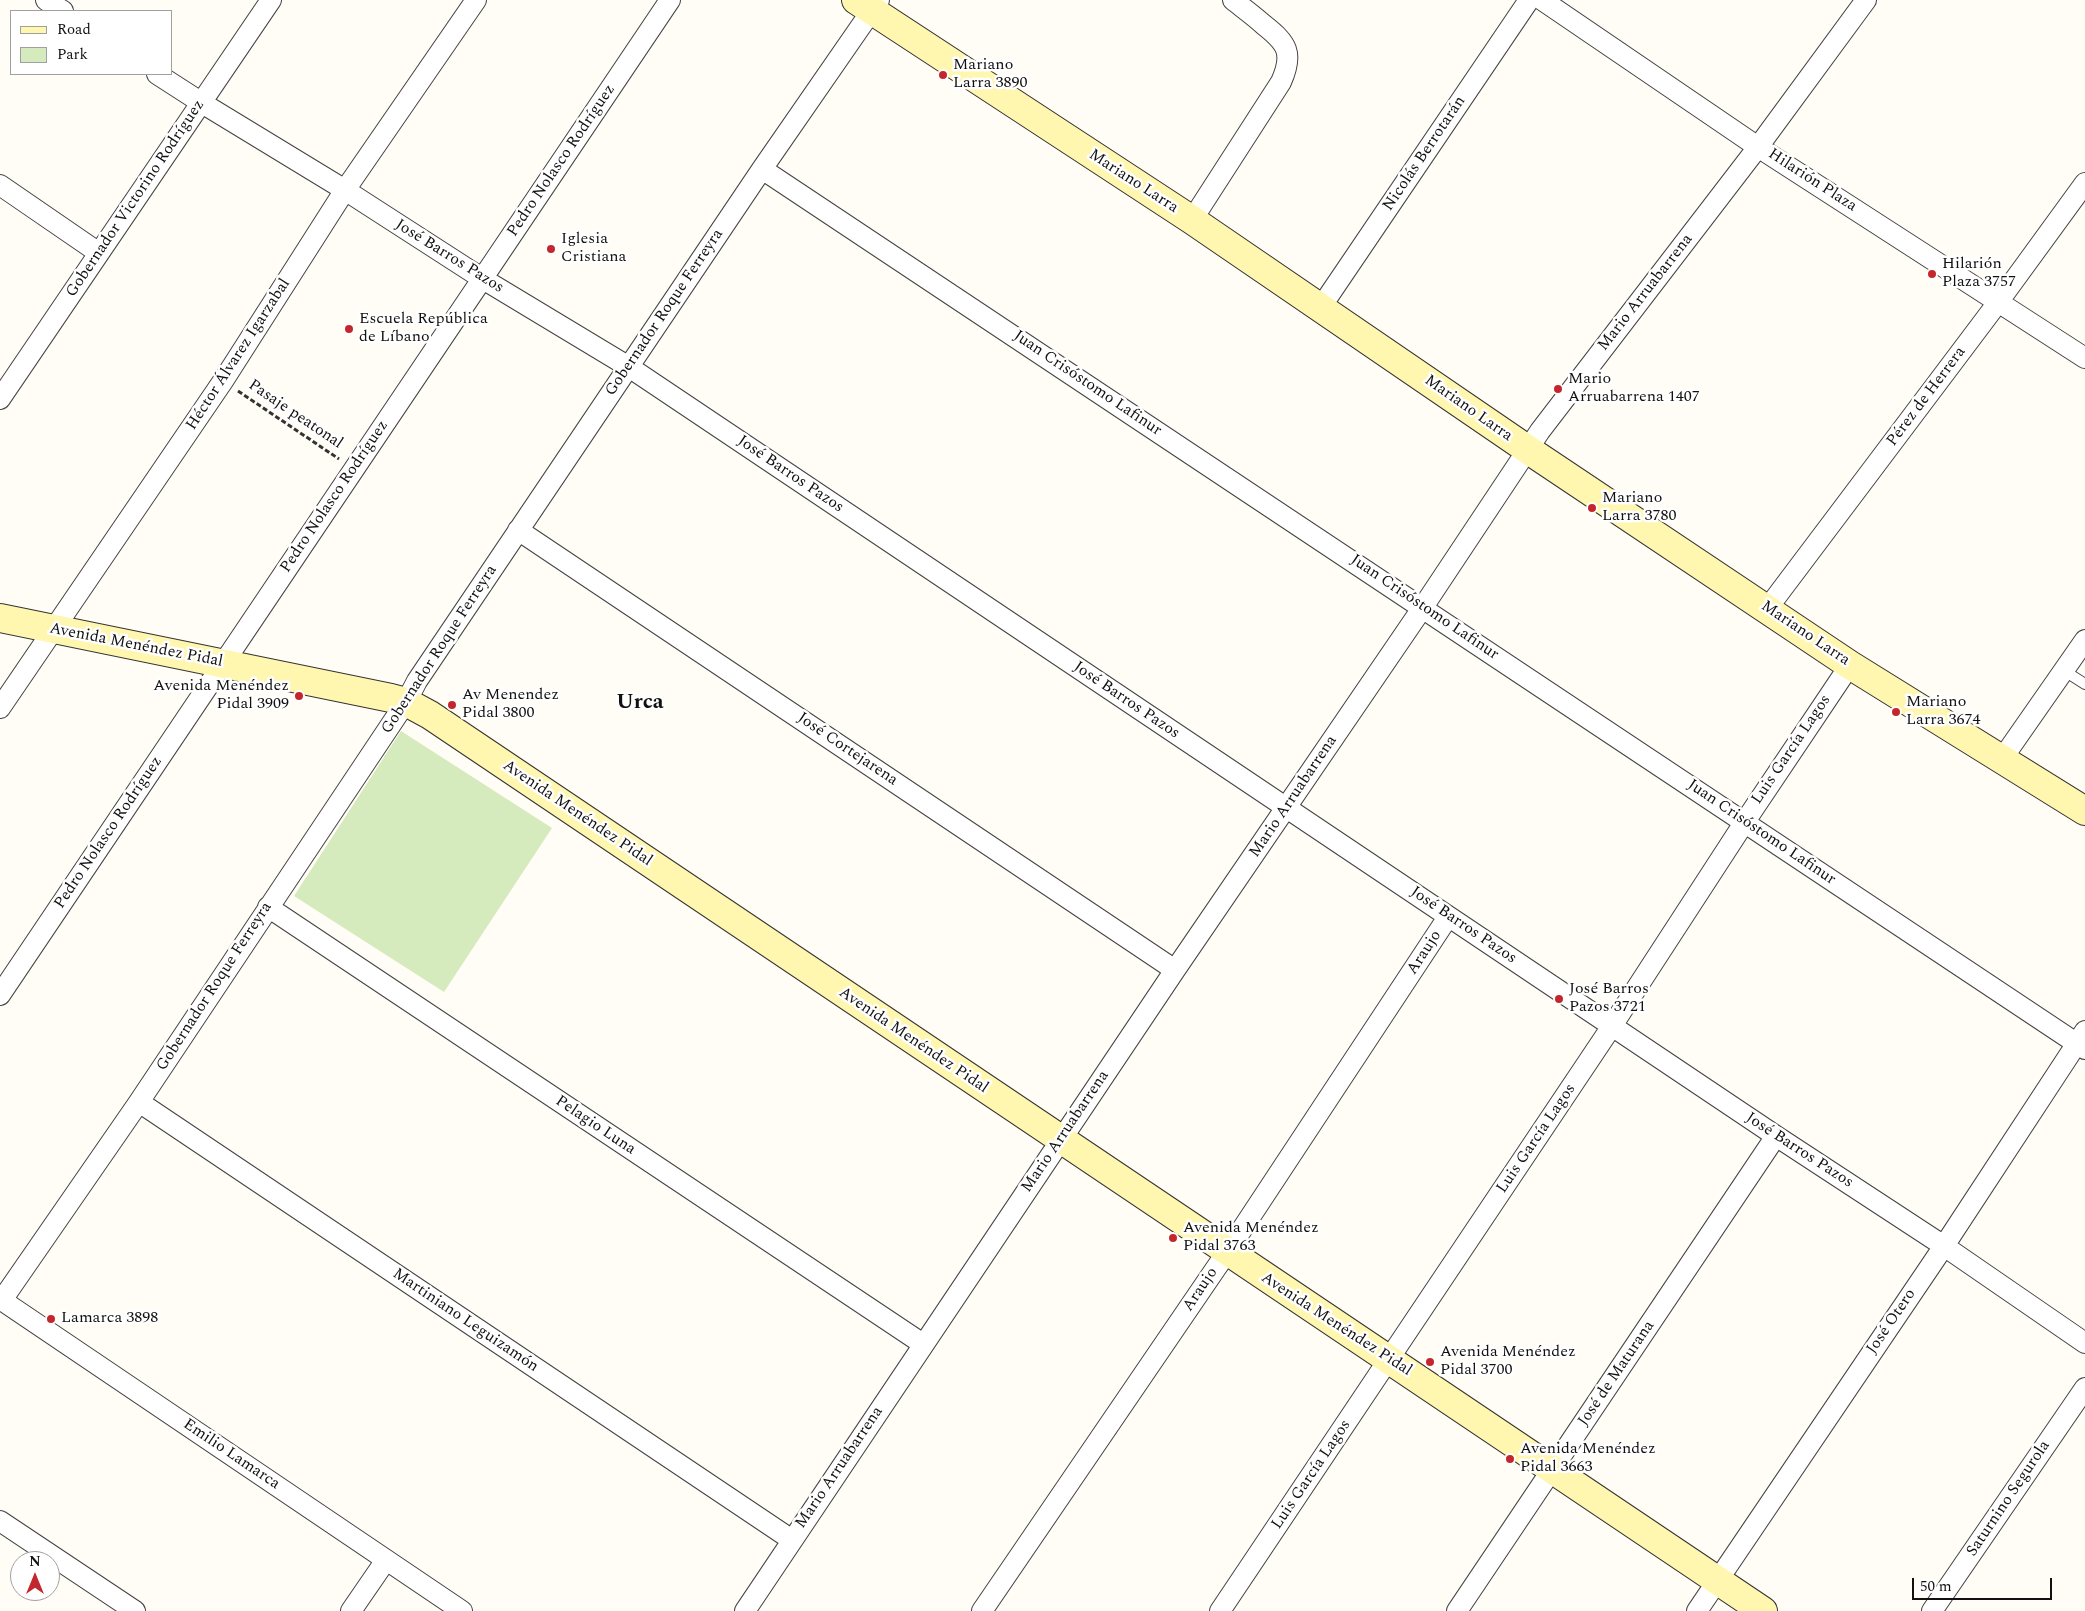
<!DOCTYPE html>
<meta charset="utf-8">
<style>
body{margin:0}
#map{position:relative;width:2085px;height:1611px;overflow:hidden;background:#fffdf5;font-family:Spectral,serif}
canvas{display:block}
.legend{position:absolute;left:10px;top:10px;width:162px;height:65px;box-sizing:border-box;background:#fff;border:1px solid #a0a0a0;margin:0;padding:6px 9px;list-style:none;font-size:15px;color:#111}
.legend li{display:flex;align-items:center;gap:10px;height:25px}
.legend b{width:25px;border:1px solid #a0a0a0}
.north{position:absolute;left:10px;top:1551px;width:50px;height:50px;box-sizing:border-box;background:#fff;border:1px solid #a0a0a0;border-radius:50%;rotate:0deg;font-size:14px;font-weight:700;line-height:20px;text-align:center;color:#111}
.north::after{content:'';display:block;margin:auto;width:18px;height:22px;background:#c4262e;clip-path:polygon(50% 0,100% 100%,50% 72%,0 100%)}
.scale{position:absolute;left:1912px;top:1578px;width:140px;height:22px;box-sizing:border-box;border:2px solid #111;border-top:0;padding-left:6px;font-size:15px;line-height:18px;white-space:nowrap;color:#111;-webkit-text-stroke:4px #fff;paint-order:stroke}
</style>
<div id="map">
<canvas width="2085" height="1611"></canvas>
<ul class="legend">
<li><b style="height:6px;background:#fff6b0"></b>Road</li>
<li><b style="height:14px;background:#d5ebbd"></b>Park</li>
</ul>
<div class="north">N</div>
<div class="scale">50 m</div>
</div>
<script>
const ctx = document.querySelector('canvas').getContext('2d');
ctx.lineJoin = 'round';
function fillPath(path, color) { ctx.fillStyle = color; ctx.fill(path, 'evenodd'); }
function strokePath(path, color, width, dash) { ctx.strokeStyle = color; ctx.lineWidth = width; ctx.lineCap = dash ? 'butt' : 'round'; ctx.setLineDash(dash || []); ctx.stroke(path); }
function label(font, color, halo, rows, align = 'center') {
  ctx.font = font + ' Spectral,serif'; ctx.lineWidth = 5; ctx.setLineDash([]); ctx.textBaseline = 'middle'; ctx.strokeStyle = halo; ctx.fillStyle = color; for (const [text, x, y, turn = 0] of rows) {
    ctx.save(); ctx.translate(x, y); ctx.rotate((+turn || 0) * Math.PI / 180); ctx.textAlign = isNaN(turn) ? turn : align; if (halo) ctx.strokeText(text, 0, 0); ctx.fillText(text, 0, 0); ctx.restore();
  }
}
const green = new Path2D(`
 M401 731 552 828 444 992 294 896Z`);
const path = new Path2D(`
 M238 391 339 459`);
const service = new Path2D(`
 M2063 670 2085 684`);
const minor = new Path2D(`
 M46 0 63 11
 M1542 0 1758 147 2085 358
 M157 74 202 103 345 190 483 279 629 367 1776 1136 1944 1246 2085 1343
 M762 169 2085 1049
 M0 185 99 253
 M1192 220 1281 82C1294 53 1287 43 1264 25 1254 16 1243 8 1233 0
 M1321 307 1529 0
 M0 399 271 0
 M518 530 1175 970
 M1767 609 1999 301 2085 183
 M0 708 223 381 345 190 476 0
 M2002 759 2085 640
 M268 907 923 1344
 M0 995 670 0
 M139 1102 792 1540
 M0 1299 462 1611
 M2 1300 139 1102 406 702 417 681 762 169 879 0
 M0 1521 135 1611
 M351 1611 386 1560
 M745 1611 1175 970 1423 607 1540 431 1758 147 1866 0
 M982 1611 1227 1252 1448 917
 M1220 1611 1612 1026 1744 823 1850 665
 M1457 1611 1776 1136
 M1697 1611 1944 1246 2085 1031
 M1932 1611 2085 1388`);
const secondary = new Path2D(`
 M856 0 1192 220 1527 449 1850 665 2085 811
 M0 618 391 698 406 702 430 715 1763 1611`);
const markers = [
 [943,75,5,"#c4262e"],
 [551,249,5,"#c4262e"],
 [1932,274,5,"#c4262e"],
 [349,329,5,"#c4262e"],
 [1558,389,5,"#c4262e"],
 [1592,508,5,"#c4262e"],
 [299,696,5,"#c4262e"],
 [452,705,5,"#c4262e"],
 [1896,712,5,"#c4262e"],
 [1559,999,5,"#c4262e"],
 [1173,1238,5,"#c4262e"],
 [51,1319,5,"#c4262e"],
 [1430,1362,5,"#c4262e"],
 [1510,1459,5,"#c4262e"]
];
const poiNames = [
 ["Mariano",953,66],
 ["Larra 3890",953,84],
 ["Iglesia",561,240],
 ["Cristiana",561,258],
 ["Hilarión",1942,265],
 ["Plaza 3757",1942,283],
 ["Escuela República",359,320],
 ["de Líbano",359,338],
 ["Mario",1568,380],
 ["Arruabarrena 1407",1568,398],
 ["Mariano",1602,499],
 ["Larra 3780",1602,517],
 ["Avenida Menéndez",289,687,"right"],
 ["Pidal 3909",289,705,"right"],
 ["Av Menendez",462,696],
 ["Pidal 3800",462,714],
 ["Mariano",1906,703],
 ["Larra 3674",1906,721],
 ["José Barros",1569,990],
 ["Pazos 3721",1569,1008],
 ["Avenida Menéndez",1183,1229],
 ["Pidal 3763",1183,1247],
 ["Lamarca 3898",61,1319],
 ["Avenida Menéndez",1440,1353],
 ["Pidal 3700",1440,1371],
 ["Avenida Menéndez",1520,1450],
 ["Pidal 3663",1520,1468]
];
const streetNames = [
 ["Nicolás Berrotarán",1425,154,-56],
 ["Pedro Nolasco Rodríguez",562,161,-56],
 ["Hilarión Plaza",1812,181,33],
 ["Mariano Larra",1133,182,33],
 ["Gobernador Victorino Rodríguez",136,199,-56],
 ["José Barros Pazos",449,257,32],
 ["Mario Arruabarrena",1646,293,-52],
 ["Gobernador Roque Ferreyra",665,313,-56],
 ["Héctor Álvarez Igarzabal",239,355,-57],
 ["Juan Crisóstomo Lafinur",1087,384,34],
 ["Pérez de Herrera",1927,397,-53],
 ["Mariano Larra",1468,409,35],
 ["Pasaje peatonal",295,415,34],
 ["José Barros Pazos",790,475,34],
 ["Pedro Nolasco Rodríguez",335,497,-56],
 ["Juan Crisóstomo Lafinur",1424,608,34],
 ["Mariano Larra",1805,634,34],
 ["Avenida Menéndez Pidal",136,646,11],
 ["Gobernador Roque Ferreyra",440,650,-57],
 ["José Barros Pazos",1126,701,34],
 ["José Cortejarena",847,750,34],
 ["Luis García Lagos",1792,750,-56],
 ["Mario Arruabarrena",1294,797,-56],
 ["Avenida Menéndez Pidal",577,814,34],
 ["Pedro Nolasco Rodríguez",109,833,-56],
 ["Juan Crisóstomo Lafinur",1761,833,34],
 ["José Barros Pazos",1463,926,34],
 ["Araujo",1425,953,-57],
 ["Gobernador Roque Ferreyra",215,987,-57],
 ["Avenida Menéndez Pidal",913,1041,34],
 ["Pelagio Luna",595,1126,34],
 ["Mario Arruabarrena",1066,1132,-56],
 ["Luis García Lagos",1537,1139,-56],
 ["José Barros Pazos",1799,1151,33],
 ["Araujo",1201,1290,-56],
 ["Martiniano Leguizamón",465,1321,34],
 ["José Otero",1892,1322,-56],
 ["Avenida Menéndez Pidal",1336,1325,33],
 ["José de Maturana",1617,1374,-56],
 ["Emilio Lamarca",231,1455,34],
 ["Mario Arruabarrena",840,1468,-56],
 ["Luis García Lagos",1312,1475,-56],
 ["Saturnino Segurola",2009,1499,-56]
];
const districtNames = [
 ["Urca",640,704]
];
fillPath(green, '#d5ebbd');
strokePath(service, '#444', 12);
strokePath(minor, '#444', 22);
strokePath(secondary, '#333', 30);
strokePath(path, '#333', 3, [5, 2.5]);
strokePath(service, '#fff', 10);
strokePath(minor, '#fff', 20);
strokePath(secondary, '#fff6b0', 28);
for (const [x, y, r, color] of markers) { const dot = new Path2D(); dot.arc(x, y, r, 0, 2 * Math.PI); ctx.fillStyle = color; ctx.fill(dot); strokePath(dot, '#fff', 2); }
label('16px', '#111', '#fff', poiNames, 'left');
label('16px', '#111', '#fff', streetNames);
label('bold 21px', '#111', '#fff', districtNames);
</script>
